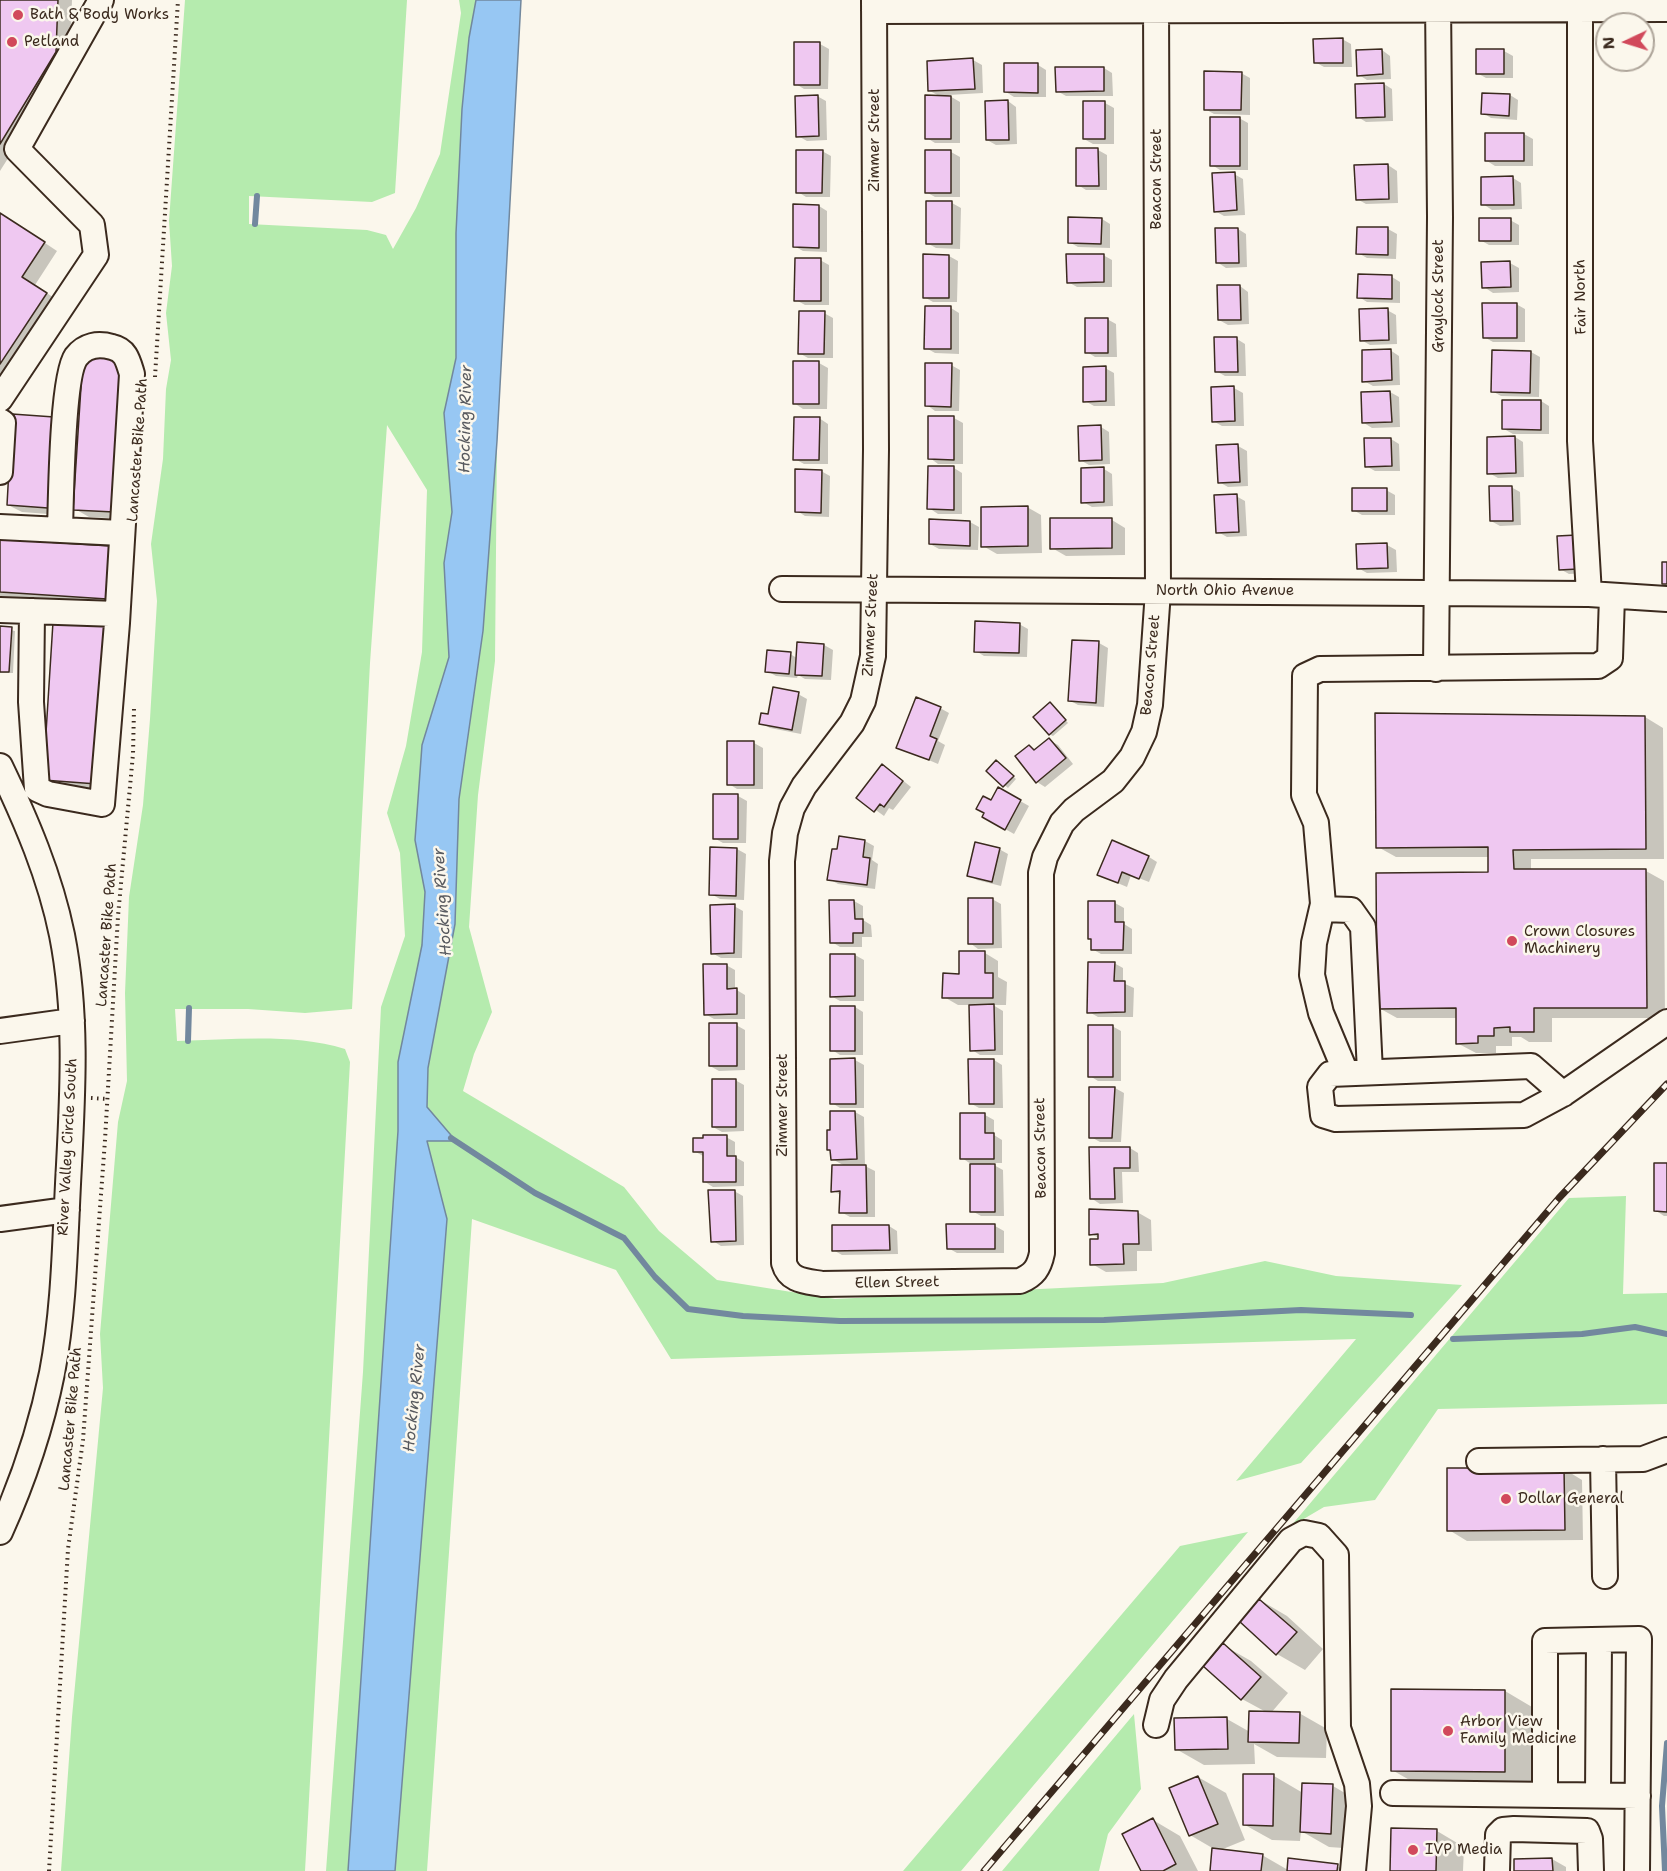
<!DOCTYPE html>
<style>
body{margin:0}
#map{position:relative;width:1667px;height:1871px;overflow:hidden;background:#fbf7ec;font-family:"Shantell Sans",sans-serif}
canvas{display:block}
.north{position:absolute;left:1595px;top:12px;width:60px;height:60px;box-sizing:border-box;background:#fbf7ec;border:2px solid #aea59a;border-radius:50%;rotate:266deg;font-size:16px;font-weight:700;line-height:24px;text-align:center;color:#3b2a1e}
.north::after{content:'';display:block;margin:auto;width:21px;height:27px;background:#d1495b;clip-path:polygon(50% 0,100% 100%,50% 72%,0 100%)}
</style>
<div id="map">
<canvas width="1667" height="1871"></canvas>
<div class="north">N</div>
</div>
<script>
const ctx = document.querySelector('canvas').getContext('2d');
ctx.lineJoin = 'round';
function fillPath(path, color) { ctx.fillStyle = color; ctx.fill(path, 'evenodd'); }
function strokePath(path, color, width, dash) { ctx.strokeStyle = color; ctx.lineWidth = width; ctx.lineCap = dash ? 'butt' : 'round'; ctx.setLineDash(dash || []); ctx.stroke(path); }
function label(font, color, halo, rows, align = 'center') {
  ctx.font = font + ' "Shantell Sans",sans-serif'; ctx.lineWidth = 5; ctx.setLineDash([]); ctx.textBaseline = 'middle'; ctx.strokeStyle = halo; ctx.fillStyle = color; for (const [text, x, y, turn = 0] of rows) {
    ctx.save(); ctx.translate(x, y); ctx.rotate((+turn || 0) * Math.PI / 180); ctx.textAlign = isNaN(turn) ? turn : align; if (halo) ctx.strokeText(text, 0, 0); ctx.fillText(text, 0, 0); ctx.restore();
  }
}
const green = new Path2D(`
 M185 0H407L395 193 372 202 249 196V224L367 230 386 235 393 249 416 208 440 154 461 13 459 0H521L497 441 495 661 478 795 469 927 492 1012 474 1054 463 1091 624 1187 659 1231 717 1280 835 1299 1163 1283 1265 1261 1336 1276 1462 1285 1301 1463 1236 1481 1356 1339 671 1359 616 1270 472 1219 427 1871H326L363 1372 381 1007 405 936 400 853 387 813 406 746 422 652 427 490 387 425 370 663 352 1009 305 1013 248 1009H175L177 1041C232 1040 292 1033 345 1049L350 1062 305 1871H61L72 1717 103 1388 100 1334 118 1122 127 1081 125 993 129 897 143 805 150 719 157 601 151 544 163 459 166 389 171 360 166 313 172 266 169 221Z
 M1626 1196 1623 1294 1667 1293V1404L1438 1409 1375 1500 1324 1507 1290 1527 1569 1198Z
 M1248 1532 961 1871H903L1180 1546Z
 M1134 1714 1141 1789 1108 1834 1099 1871H1002Z`);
const water = new Path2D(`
 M476 0H521L497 441 483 631 459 799 455 924 428 1068 427 1107 456 1141H427L447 1219 395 1871H348L398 1131V1062L422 945 425 892 415 840 422 745 449 657 444 563 452 512 444 413 456 358V233L462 109 469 38Z`);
const shadow = new Path2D(`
 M0 0H72L70 60 0 171Z
 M1342 39 1351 44 1352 67H1324L1315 62Z
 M820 44 829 49 828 89H804L796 84Z
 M1382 50 1390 56 1391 79 1367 80 1359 75Z
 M1504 51 1513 56V78H1486L1477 73Z
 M973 60 982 65 983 93 948 95 960 102V143H935L927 138 941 97 930 91Z
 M1038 65 1046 70V97H1014L1006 92Z
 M1104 68 1112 73 1113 96H1066L1057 91Z
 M1241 73 1250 78V115L1214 114 1205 109Z
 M1384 84 1392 89 1393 121 1366 122 1358 117Z
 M1510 95 1518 100 1517 120 1491 118 1483 113Z
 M817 96 826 101 827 140 807 141 798 136Z
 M1008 101 1016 107 1017 144 996 145 987 140Z
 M1105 103 1114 108V144H1093L1084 139Z
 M1239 118 1248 123V170H1220L1212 165Z
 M1524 134 1533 139V166H1495L1487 161Z
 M1078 150H1098L1107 155V190H1086L1078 185Z
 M822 151 831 156 830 197H806L798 192Z
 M951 152 960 157V197H935L926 192Z
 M1388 165 1397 171 1398 203 1366 204 1357 199Z
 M1234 174 1243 179 1245 215 1224 216 1215 211Z
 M1513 178 1521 183 1522 209 1492 210 1483 204Z
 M952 203 961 208 960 249 936 248 927 243Z
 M819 206 827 211V252L803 251 794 246Z
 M0 213 57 251 35 285 60 302 0 392Z
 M1102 219 1110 224V248L1078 247 1069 242Z
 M1510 220 1519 225V245H1489L1480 240Z
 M1238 229 1246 234 1247 267 1226 268 1217 262Z
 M1388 229 1397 234 1396 259 1367 258 1358 253Z
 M1103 255 1112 260V287H1077L1068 282Z
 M949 256 958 261 957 302H933L924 297Z
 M820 260 829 265V305H805L796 300Z
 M1510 263 1519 268V292L1493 293 1484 287Z
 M1392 277 1400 282V303L1367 302 1359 297Z
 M1240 286 1248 292 1249 324 1228 325 1219 320Z
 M1516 304 1525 309V342H1493L1484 337Z
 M951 308 959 313V354L935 353 926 348Z
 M1387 310 1396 315 1397 344 1370 345 1361 340Z
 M824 313 833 318V358H808L799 353Z
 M1107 319 1116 324 1117 357H1095L1087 352Z
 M1237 339 1245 344 1246 376H1225L1216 371Z
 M1390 350 1399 356 1400 385 1373 386 1364 381Z
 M1531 352 1540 357 1539 397 1501 396 1492 391Z
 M84 358 128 519 89 517 75 509Z
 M819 363 828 368 827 409H803L794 403Z
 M951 365 960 370 959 411H935L927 405Z
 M1105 368 1114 373 1115 406H1094L1085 401Z
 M1234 388 1243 393 1244 426H1222L1213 421Z
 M1390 392 1399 397 1400 427 1372 428 1364 423Z
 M1541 401 1549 406V434H1513L1504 429Z
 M819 418 828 424V464H804L795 459Z
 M954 418 963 423V464H938L930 458Z
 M67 426 61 515 22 512 8 505Z
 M1101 427 1109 432 1110 464 1089 465 1080 460Z
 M1515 437 1523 442 1524 477 1498 478 1489 473Z
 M1391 439 1399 444 1400 471H1375L1366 466Z
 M1238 446 1247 451 1248 486 1228 487 1219 482Z
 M954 468 962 473V514H938L929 508Z
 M1104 469 1112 474 1113 506 1092 507 1083 502Z
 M821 471 830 476 829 517 805 516 797 511Z
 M1511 487 1520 492 1521 525 1500 526 1491 521Z
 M1386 490 1395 495V515H1362L1353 510Z
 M1236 496 1245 501 1247 536 1227 537 1218 532Z
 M1027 507 1041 515 1042 553 997 554 983 546Z
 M1112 520 1125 528V555L1066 556 1052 548Z
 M931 521 970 522 979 527 978 550 939 549 930 544Z
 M1559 537 1587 573 1569 574 1560 569Z
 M0 540 120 606 0 598Z
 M1387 545 1396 550 1397 572 1367 573 1358 568Z
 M54 624 110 791 58 787 45 780Z
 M1019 624 1028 629 1027 657 984 656 976 651Z
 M0 628 15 631 13 673H0Z
 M1073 641 1099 643 1108 648 1104 707 1078 705 1069 700Z
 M798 644 824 645 833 650 831 680 805 679 798 675 797 678 776 676 767 671 790 654 797 658Z
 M798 694 807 699 801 734 770 728 761 723Z
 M1051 704 1068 723 1053 736 1049 734Z
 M940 708 949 713 938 741 945 745 938 764 898 747Z
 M1645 717 1663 728 1664 859H1531V871H1646L1664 881 1665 1018H1552V1042H1529L1521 1037H1512V1046H1496V1053H1476L1457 1043V1018H1397L1379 1008 1489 874V857H1396L1378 847Z
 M1049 740 1058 745 1073 764 1045 787 1037 782 1029 746 1036 750Z
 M754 743 763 748V789H737L729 784Z
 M997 762 1016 779 1008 788 988 771Z
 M891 771 911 787 893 810 889 808 884 816 858 797Z
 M999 789 1029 806 1014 834 984 817Z
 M738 796 747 801 746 843H723L714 838Z
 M840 838 865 841 874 846 872 860 878 864 875 889 838 884 829 879Z
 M737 849 746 854 744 900 720 899 711 894Z
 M999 849 1008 854 1001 886 977 880 969 875Z
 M1149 857 1157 862 1149 882 1131 875 1127 887 1108 879Z
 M992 899 1001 904 1002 948 978 949 970 943Z
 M854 901 863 906V920L871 925 872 937H862V947H840L832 942Z
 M1115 903 1124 908V924L1132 929V954H1101L1092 949Z
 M734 906 743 911 742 958H721L712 953Z
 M985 953 998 961V977L1007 982 1006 1005H993L1003 1011V1055H980L972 1050 970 1005H958L944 997 961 975Z
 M855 955 864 960V1001H840L831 996Z
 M1114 963 1123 968V983L1134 988 1133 1017H1098L1089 1012Z
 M726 965 735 970V989L745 995V1019H714L705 1014Z
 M855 1007 863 1012V1055H840L832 1050Z
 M736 1025 745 1030V1070L719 1071 710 1066Z
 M1112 1026 1121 1031V1081H1098L1090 1076Z
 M855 1060 864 1065V1108H840L832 1103Z
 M994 1060 1002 1065 1003 1108H979L970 1103Z
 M735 1080 744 1085V1131L722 1132 713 1127Z
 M1091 1088H1115L1124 1093 1121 1142H1100L1091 1137Z
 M855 1112 864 1117 865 1166 875 1171V1217H850L841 1212V1195L833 1191 845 1166 832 1159Z
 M985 1115 994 1120V1135L1002 1140V1163H990L1003 1170 1004 1216H981L972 1211 971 1164 962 1158Z
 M726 1137 735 1142V1157L744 1162V1186L713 1187 705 1182V1157L694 1151Z
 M1130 1148 1138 1153 1139 1172H1122L1123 1203 1100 1204 1091 1198 1090 1149Z
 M1667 1165V1216H1664L1655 1210Z
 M734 1191 743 1196 744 1245 721 1246 713 1241Z
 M1137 1212 1151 1220 1152 1251H1137V1271L1106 1272 1092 1264 1103 1240 1091 1234Z
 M889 1226 897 1231 898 1254 842 1255 833 1250Z
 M995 1226 1004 1231V1253H957L948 1248Z
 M1564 1469 1582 1480 1583 1540 1467 1541 1449 1530Z
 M1260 1600 1287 1616 1323 1649 1305 1670 1277 1654 1241 1621Z
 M1223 1645 1251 1661 1288 1693 1271 1713H1299L1327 1729 1326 1758 1277 1757 1254 1744 1255 1764 1204 1765 1176 1749 1227 1719 1250 1732 1266 1712 1242 1699Z
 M1505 1691 1532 1707V1787L1420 1786 1392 1770Z
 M1274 1776 1303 1793 1333 1786 1360 1802 1358 1849 1329 1847 1301 1831 1300 1841 1272 1840 1245 1825Z
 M1198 1777 1226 1793 1245 1840 1218 1851 1262 1855 1288 1870 1337 1866 1346 1871H1211L1214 1849 1190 1835Z
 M1153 1820 1180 1836 1198 1871H1143Z
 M1437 1831 1464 1847 1463 1871H1391Z
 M1552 1859 1566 1867V1871H1516Z`);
const stream = new Path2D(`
 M255 224 257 196
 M188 1041 189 1008
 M451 1138 535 1193 624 1238 655 1277 688 1309 743 1316 840 1321 1104 1320 1301 1310 1411 1315
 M1453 1339 1582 1334 1635 1327 1667 1334
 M1665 1871 1662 1806 1667 1743`);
const building = new Path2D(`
 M0 0H58L56 52 0 144Z
 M1343 38V63H1314L1313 39Z
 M794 42H820V85H794Z
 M1382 49 1383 74 1357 76 1356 50Z
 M1476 49H1504V74H1476Z
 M973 58 975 89 928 91 927 61Z
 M1004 63H1038V93L1004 92Z
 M1055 67H1104V91L1056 92Z
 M1204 71 1242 72 1241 110H1204Z
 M1384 83 1385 117 1356 118 1355 84Z
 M1482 93 1510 94 1509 116 1481 114Z
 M818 95 819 136 796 137 795 96Z
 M925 95 951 96V139H925Z
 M1008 100 1009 140H986L985 101Z
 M1083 101H1105V139H1083Z
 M1210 117H1240V166H1210Z
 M1485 133H1524V161H1485Z
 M1076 148H1098L1099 186H1076Z
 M796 150H823L822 193H796Z
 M925 150H951V193H925Z
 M1388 164 1389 199 1356 200 1354 165Z
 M1235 172 1237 210 1214 212 1212 173Z
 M1513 176 1514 205H1481V177Z
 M926 201H952V244H926Z
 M793 204 819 205V248L793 247Z
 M0 213 45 242 22 277 47 293 0 364Z
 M1068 217 1102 218 1101 244 1068 243Z
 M1479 218H1511V241H1479Z
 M1357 227H1388V255L1356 254Z
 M1215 228H1238L1239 263H1216Z
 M923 254 949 255V298H923Z
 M1066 254H1104V282L1067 283Z
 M795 258H821V301H794Z
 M1510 261 1511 287 1482 288 1481 262Z
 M1358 274 1392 275V299L1357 298Z
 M1217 285H1240L1241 320H1218Z
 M1482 303H1517V338H1483Z
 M925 306H951V349H924Z
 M1388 308 1389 340 1360 341 1359 309Z
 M799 311H825L824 354H798Z
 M1085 318H1108V353H1085Z
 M1214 337H1237L1238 372H1215Z
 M1391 349 1392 380 1362 382V350Z
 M1492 350 1531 351 1530 393 1491 392Z
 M83 356 123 359 114 512 73 510Z
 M793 361H819V404H793Z
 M925 363H952L951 407 925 406Z
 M1106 366V401L1083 402V367Z
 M1234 386 1235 421 1212 422 1211 387Z
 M1390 391 1392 422 1362 423 1361 392Z
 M1502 400H1541V430L1502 429Z
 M12 414 54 417 48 508 7 505Z
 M928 416H954V460L928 459Z
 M794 417H820L819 460H793Z
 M1101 425 1102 460 1079 461 1078 426Z
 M1515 436 1516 473 1487 474V437Z
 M1364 438H1391L1392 466 1365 467Z
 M1238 444 1240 482 1218 483 1216 445Z
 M928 466H954V510L927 509Z
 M1104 467V502L1081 503V468Z
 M795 469 822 470 821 513 795 512Z
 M1489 486H1512L1513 521H1490Z
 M1352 488H1387V511H1352Z
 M1237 494 1239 532 1216 533 1214 495Z
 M1028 506V546L981 547V507Z
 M1050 518H1112V548L1050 549Z
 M929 519 970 521V546L929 544Z
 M1577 535 1578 569 1559 570 1557 536Z
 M0 539 110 546 107 599 0 592Z
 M1387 543 1388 568 1357 569 1356 544Z
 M1662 562H1667V584H1662Z
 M975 621 1020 623 1019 653 974 652Z
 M53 622 106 625 97 784 43 780Z
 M0 626 12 627 9 672H0Z
 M1072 640 1099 641 1096 703 1068 701Z
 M797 642 824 644 822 676 795 675Z
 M767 650 791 652 789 674 765 672Z
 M773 687 799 692 792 730 759 724 761 713 768 714Z
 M916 697 941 707 930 736 937 739 929 760 896 748Z
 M1050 702 1066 720 1049 735 1033 717Z
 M1375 713 1645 716 1646 849 1513 850 1514 869H1646L1647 1008H1534V1032H1510V1027L1494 1028V1036H1478V1043L1456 1044V1008L1377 1009 1376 873 1488 872V847L1376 848Z
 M1049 738 1066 758 1036 783 1015 756 1029 745 1034 750Z
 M727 741H754V785H727Z
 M996 760 1014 776 1003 787 986 771Z
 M882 764 903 781 884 807 880 804 874 812 856 798Z
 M998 787 1021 800 1005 830 982 817 984 813 976 809 983 796 991 800Z
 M713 794H738V839H713Z
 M839 836 865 840 863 857 870 858 867 885 827 880 832 849H837Z
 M1112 840 1149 856 1139 879 1122 872 1118 883 1097 875Z
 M975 842 1000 848 992 882 967 876Z
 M710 847 737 848 736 896 709 895Z
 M968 898H993V944H968Z
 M829 900H854L855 919H863V933H853V943H830Z
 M1088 901H1115V922H1124L1123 950H1091V939H1088Z
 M735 904 734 953 711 954 710 905Z
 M959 951H985V973H993V998H942L943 973 959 974Z
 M830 954H855V996L830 997Z
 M1088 962H1115L1114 981H1125V1012L1087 1013Z
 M703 964H727V989L737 988V1014L704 1015Z
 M994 1004 995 1050 970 1051 969 1005Z
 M830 1006H855V1051H830Z
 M709 1023H737V1066H709Z
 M1088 1025H1113V1077H1088Z
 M855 1058 856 1104H830V1059Z
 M968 1059H994V1104H969Z
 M712 1079H736V1127H712Z
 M1089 1087H1115L1112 1138H1089Z
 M830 1111H855L857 1159 831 1160 830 1150H827V1130H830Z
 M960 1113H985V1133H994V1159H960Z
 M703 1135H727V1156H736V1182H703V1152H693V1138H703Z
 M1089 1147H1130V1168H1114L1115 1199H1090Z
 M1654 1163H1667V1212L1654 1211Z
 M970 1164H995V1212H970Z
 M832 1165H866L867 1213H839L840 1191 831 1192Z
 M708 1190H735L736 1241 711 1242Z
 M1089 1209 1138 1211 1139 1244H1123L1124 1264 1090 1265V1239H1098V1234L1089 1235Z
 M946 1224H995V1249H947Z
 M832 1225H889L890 1250 832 1251Z
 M1447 1468H1564L1565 1530 1447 1531Z
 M1259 1599 1297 1632 1276 1655 1239 1621Z
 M1223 1643 1261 1677 1241 1700 1203 1666Z
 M1391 1689 1505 1690V1772L1391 1771Z
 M1249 1711 1300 1712 1299 1743 1248 1742Z
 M1227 1717 1228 1749 1175 1750 1174 1718Z
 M1243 1774H1274L1273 1826 1243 1825Z
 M1198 1776 1218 1824 1189 1836 1169 1788Z
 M1302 1783 1333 1784 1331 1834 1300 1832Z
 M1153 1818 1176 1864 1163 1871H1141L1122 1834Z
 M1391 1828 1437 1829 1436 1871H1390Z
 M1212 1848 1263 1854 1261 1871H1210Z
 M1288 1858 1338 1864 1337 1871H1287Z
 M1552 1858 1553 1871H1514V1859Z`);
const path = new Path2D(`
 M155 377 178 0
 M91 1098 107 1099
 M49 1871 68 1549 83 1440 105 1140 118 916 133 754 134 708`);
const minor = new Path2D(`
 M874 0 876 449 873 656 863 701 852 723 804 786 792 808 785 833 782 861 784 1263C789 1281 805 1281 822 1284L1020 1281C1034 1275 1039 1268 1042 1253L1041 873 1045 857 1062 823 1074 810 1113 781 1132 757 1144 732 1150 705 1158 591 1156 0
 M1580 0V441L1589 594
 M874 11 1667 9
 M0 399 96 255 92 225 17 149 101 0
 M0 421 3 423 0 472
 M0 527 121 533
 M782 589 1589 594 1667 599
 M0 610 117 614
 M32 611 31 702 37 789 48 794 102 804 117 623 132 374C128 361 126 350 112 347 98 343 85 345 76 357 62 377 61 500 60 530
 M1436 669 1440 217 1438 0
 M0 766C26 820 50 876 62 935 77 1011 73 1089 69 1165 65 1234 65 1305 52 1373 41 1428 23 1481 0 1532
 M1322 909 1351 910 1363 927 1370 1072
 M0 1031 72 1021
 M1346 1073 1321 1013 1312 975 1314 943 1323 904 1316 823 1304 795 1305 676 1320 669 1598 666 1610 658 1612 596
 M1563 1094 1531 1066 1330 1074 1320 1087 1323 1115 1336 1119 1524 1115 1563 1094 1667 1022
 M0 1219 67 1210
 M1603 1459 1605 1576
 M1479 1461 1643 1459 1667 1450
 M1156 1725 1162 1700 1176 1679 1291 1540 1304 1533 1319 1536 1336 1555 1338 1728 1357 1784 1359 1806 1353 1871
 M1393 1793 1638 1796
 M1545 1795V1641L1639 1639 1637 1871
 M1598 1795 1599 1640
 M1497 1871 1498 1835 1503 1830 1514 1829 1587 1831 1590 1839 1591 1871`);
const rail = new Path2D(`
 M984 1871 1559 1198 1667 1084`);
const markers = [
 [18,15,6,"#d1495b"],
 [12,42,6,"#d1495b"],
 [1512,941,6,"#d1495b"],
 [1506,1499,6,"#d1495b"],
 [1448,1731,6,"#d1495b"],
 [1413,1850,6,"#d1495b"]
];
const poiNames = [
 ["Bath & Body Works",30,15],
 ["Petland",24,42],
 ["Crown Closures",1524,932],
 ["Machinery",1524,949],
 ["Dollar General",1518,1499],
 ["Arbor View",1460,1722],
 ["Family Medicine",1460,1739],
 ["IVP Media",1425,1850]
];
const streetNames = [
 ["Zimmer Street",875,140,-90],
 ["Beacon Street",1157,179,-90],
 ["Graylock Street",1439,296,-90],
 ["Fair North",1581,297,-91],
 ["Lancaster Bike Path",138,450,-86],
 ["North Ohio Avenue",1225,591],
 ["Zimmer Street",871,625,-87],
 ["Beacon Street",1151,665,-85],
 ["Lancaster Bike Path",107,935,-86],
 ["Zimmer Street",783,1105,-90],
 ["River Valley Circle South",68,1147,-87],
 ["Beacon Street",1041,1148,-91],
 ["Ellen Street",897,1283,-1],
 ["Lancaster Bike Path",71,1419,-85]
];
const waterNames = [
 ["Hocking River",466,419,-89],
 ["Hocking River",443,902,-94],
 ["Hocking River",415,1398,-84]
];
fillPath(green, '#b5ebae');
fillPath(water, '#97c7f3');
strokePath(water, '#72889e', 1.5);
fillPath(shadow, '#0003');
strokePath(stream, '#72889e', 6);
fillPath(building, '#efc8f1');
strokePath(building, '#3b2a1e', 1.5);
strokePath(minor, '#3b2a1e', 28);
strokePath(path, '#3b2a1e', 4, [1.5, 4.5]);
strokePath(minor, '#fbf7ec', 24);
strokePath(rail, '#3b2a1e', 7);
strokePath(rail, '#fbf7ec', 4.5, [14]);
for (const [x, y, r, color] of markers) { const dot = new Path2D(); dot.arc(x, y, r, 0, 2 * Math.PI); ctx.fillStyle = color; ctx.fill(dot); strokePath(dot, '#fbf7ec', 2); }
label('15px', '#3b2a1e', '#fbf7ec', poiNames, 'left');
label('15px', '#3b2a1e', '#fbf7ec', streetNames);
label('italic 16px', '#57595e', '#fbf7ec', waterNames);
</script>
